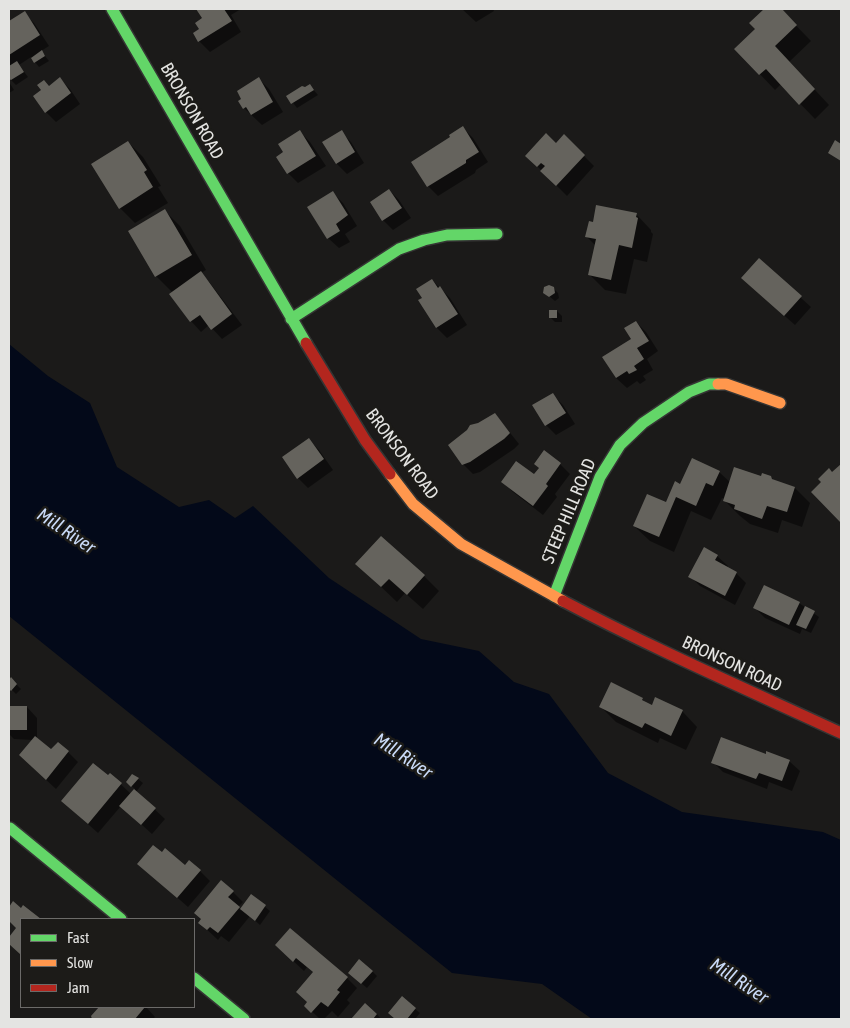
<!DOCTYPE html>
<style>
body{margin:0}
#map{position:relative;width:850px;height:1028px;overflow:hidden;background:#1b1a19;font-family:"Asap Condensed",sans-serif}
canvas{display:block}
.frame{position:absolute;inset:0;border:10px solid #e4e4e2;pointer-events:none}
.legend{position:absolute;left:20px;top:918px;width:175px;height:90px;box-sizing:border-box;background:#1c1b18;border:1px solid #6c6b69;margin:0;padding:6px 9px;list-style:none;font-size:15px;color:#e4e4e2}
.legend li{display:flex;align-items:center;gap:10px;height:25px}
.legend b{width:25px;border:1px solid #6c6b69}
</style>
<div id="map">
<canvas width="850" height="1028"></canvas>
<div class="frame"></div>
<ul class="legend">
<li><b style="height:6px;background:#63d668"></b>Fast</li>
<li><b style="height:6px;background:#ff974d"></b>Slow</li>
<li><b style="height:6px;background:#b3261e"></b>Jam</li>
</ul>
</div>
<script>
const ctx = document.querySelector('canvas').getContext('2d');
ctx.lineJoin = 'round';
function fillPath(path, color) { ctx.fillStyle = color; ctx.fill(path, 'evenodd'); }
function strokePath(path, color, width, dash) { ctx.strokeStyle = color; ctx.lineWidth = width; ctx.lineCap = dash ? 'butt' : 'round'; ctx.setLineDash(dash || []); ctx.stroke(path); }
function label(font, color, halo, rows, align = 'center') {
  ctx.font = font + ' "Asap Condensed",sans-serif'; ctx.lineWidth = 5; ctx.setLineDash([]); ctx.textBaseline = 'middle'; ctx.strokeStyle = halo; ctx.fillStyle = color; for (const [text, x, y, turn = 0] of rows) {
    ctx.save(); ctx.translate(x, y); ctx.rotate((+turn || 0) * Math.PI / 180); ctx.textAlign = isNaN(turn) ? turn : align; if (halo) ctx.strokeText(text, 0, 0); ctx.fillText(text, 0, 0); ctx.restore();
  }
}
const water = new Path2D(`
 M9 344 48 376 90 403 117 467 179 507 209 500 235 518 253 506 329 578 421 639 479 651 514 682 549 694 608 773 682 812 823 832 841 840V1019H592L542 984 452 973 9 616Z`);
const shadow = new Path2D(`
 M199 9H241L231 15 241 32 210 52 199 41 194 34 201 29 204 19 198 10Z
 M462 9H493L494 11 476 22Z
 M766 9H780L811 41 789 62 829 105 815 119 781 84 775 90 736 49 757 29 751 23Z
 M24 13 34 23 49 46 41 51 49 61 39 67 31 57 19 65 28 77 16 85 9 78V23Z
 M60 79 70 89 80 104 56 122 46 112 43 91Z
 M259 79 269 89 283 112 262 125 244 108Z
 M9 82 14 90 9 93Z
 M310 86 318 95 297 108 288 96Z
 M463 128 473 138 488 162 476 170 475 173 438 196 428 186 452 138Z
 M300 132 310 142 326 166 298 183 288 173 285 153Z
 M341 132 351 142 364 163 347 174 337 164 324 143Z
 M564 136 594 166 567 196 527 156 557 144Z
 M128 142 143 157 161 186 158 187 168 203 135 223 120 208Z
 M389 190 399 200 411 218 393 230 383 220Z
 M333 193 343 203 357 226 345 234 350 242 339 248 328 238 309 208Z
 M165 211 180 226 206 270 201 273 210 283 242 325 222 339 209 325 201 332 191 321 171 294 173 293 156 276Z
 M636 214 651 230V232L653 234 647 262 634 259 626 294 605 290 590 275 596 246 587 237 594 223Z
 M759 260 811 307 795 325 753 288Z
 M432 280 450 298 467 325 447 338 437 328 424 298Z
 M553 288 558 293 559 298 555 301 544 292Z
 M557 311 562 316V322H555L550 317Z
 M636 322 646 332 658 351 647 359 653 370 643 376 646 380 640 384 637 381 627 388 616 378 604 357 633 339Z
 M553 395 563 405 575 424 556 435 546 425Z
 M495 414 519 444 514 449 480 472 473 474 463 464Z
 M309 440 319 450 333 470 308 488 298 478Z
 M560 464 570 474 555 494 557 497 543 515 513 492 503 482 534 476 540 468Z
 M841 465V522L812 492Z
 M719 472 731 483 771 477 775 482 795 488 810 503 802 527 782 520 778 533 750 524 740 516 725 501V499L722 498 711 520 691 511 674 552 650 541 634 526 667 504 681 486Z
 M717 556 728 566 727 568 736 573 746 583 735 605 700 586 690 576Z
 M357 564 424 576 439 591 423 609 405 593 397 602Z
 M799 603 819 617 811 633 802 629 800 634 765 618 755 608Z
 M11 679 21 689 16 694 9 687V682Z
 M642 699 647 704 682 711 697 727 686 750 660 738 658 743 616 722 601 707Z
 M9 707H27L37 718V739L51 751 68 752 78 762 56 789 30 765 33 740 14 739 9 734Z
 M789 761 800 771 792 791 769 782 767 789 723 772 713 762Z
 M110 774 131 794 135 789 127 782 138 779 143 783 136 792 165 819 152 834 121 806 98 833 62 801Z
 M162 854 185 867 200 871 210 881 188 907 139 864Z
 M233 892 243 902 238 907 241 910 252 896 270 911 260 925 250 916 229 942 221 936 218 940 199 922Z
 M13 903 21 910 23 906 39 919H21V955L9 943V939L17 929 9 921V909Z
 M276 945 347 978 357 988 347 1000 350 1003 338 1017 332 1011 324 1019H320L306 1006 314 973 307 967 304 971Z
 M372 971 377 976 367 988 354 977Z
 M365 1005 377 1014 381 1019H352Z
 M101 1007H146L155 1017 153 1019H94L93 1017Z
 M415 1009 420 1013 415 1019H396L389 1013Z`);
const building = new Path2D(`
 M196 9H224L232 21 198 42 193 33 199 29 195 23 202 18Z
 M764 9H782L797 25 775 46 815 89 799 105 766 69 759 75 734 49 755 29 749 23Z
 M25 11 40 35 9 55V21Z
 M42 50 45 56 34 63 31 58Z
 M17 61 24 72 11 80 9 79V66Z
 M60 77 71 93 45 113 33 96 41 90 37 85 44 80 49 86Z
 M259 77 273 102 251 115 246 107 243 109 238 101 241 99 237 91Z
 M310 84 314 90 291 104 286 96 302 86 305 87Z
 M463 126 479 152 466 160V163L427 187 411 162 450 137 449 135Z
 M300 130 316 156 287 174 276 157 283 152 278 144Z
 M342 130 355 152 336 164 322 142Z
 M546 133 556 143 564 134 585 155 556 186 540 171 545 166 541 163 537 167 525 156Z
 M835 140 841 144V161L828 153Z
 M128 141 147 170 144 172 153 187 119 209 91 164Z
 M389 189 402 208 382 221 370 202Z
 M333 191 348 215 336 224 340 231 327 239 307 207Z
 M596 205 637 213 636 217 638 218 632 248 619 245 611 280 588 275 596 239 585 237 589 221 593 222Z
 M165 209 192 255 155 277 128 231Z
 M759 258 802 296 784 316 741 278Z
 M201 271 232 314 211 330 200 315 190 322 169 294Z
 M432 279 438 288 440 286 458 314 436 328 418 300 422 298 416 289Z
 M549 285 554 287 555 293 549 297 543 293 544 287Z
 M549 310H557V318H549Z
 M636 321 649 341 637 348 644 359 634 366 637 370 629 374 627 371 616 378 602 357 631 339 624 328Z
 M553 393 566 413 545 426 532 405Z
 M495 413 510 433 504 439 470 462 462 465 448 445 467 430 470 425 478 423Z
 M309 438 324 459 297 479 282 457Z
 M544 450 561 463 546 484 548 486 533 506 501 482 516 461 534 474 539 468 534 464Z
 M692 458 720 471 713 486 706 483 696 506 676 497 659 537 633 526 647 494 666 502 675 481 680 484Z
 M841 464V523L811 492 821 482 818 479 829 468 832 472Z
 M734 467 761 476 762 473 771 476 772 479 795 487 787 512 767 506 762 519 734 509 735 505 723 501Z
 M381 536 425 575 407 595 389 579 381 587 355 564Z
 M704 547 718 555 715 560 737 572 725 596 688 577Z
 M764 585 800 602 789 625 753 608Z
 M805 606 815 611 806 629 796 625Z
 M11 677 17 684 11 691 9 689V680Z
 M611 682 643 698 642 700 652 705 655 697 683 710 671 736 645 723 642 728 599 707Z
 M9 706H27V730H9Z
 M35 736 51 749 58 742 69 751 46 780 19 755Z
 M721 737 766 754V751L790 760 782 781 759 773 756 779 711 763Z
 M93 763 108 775 110 773 122 783 88 824 61 801Z
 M132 774 139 778 131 787 126 782Z
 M134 789 156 808 141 825 119 806Z
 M153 845 162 852 165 848 185 865 189 860 201 870 177 898 137 864Z
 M221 880 234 891 228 897 240 907 218 933 210 927 207 930 198 923 201 919 194 913Z
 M251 894 266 905 255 921 240 909Z
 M13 901 21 908 23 905 41 919H21V955L9 944V937L16 928 9 921V907Z
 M290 928 348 977 337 990 340 992 328 1007 321 1002 311 1013 304 1006 307 1002 296 992 313 972 296 958 293 962 275 945Z
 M359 959 373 971 361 984 348 973Z
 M402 996 416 1008 407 1019H395L388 1013Z
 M365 1003 377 1014 373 1019H351Z
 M99 1007H145L135 1019H92L91 1016Z`);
const fast = new Path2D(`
 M112 9 306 343
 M291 319 399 249 424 240 447 235 497 234
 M554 596 600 477 620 445 643 423 689 392 709 384H718
 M10 828 121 919
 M194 978 244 1019`);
const slow = new Path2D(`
 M718 384H726L780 403
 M390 474 413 504 461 544 563 601`);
const jam = new Path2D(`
 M306 343 365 440 390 474
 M563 601C654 649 748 690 841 733`);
const streetNames = [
 ["BRONSON ROAD",192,111,60],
 ["BRONSON ROAD",402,454,53],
 ["STEEP HILL ROAD",569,511,-67],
 ["BRONSON ROAD",732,664,25]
];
const waterNames = [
 ["Mill River",66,531,34],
 ["Mill River",403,756,34],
 ["Mill River",739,981,34]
];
fillPath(water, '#030919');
fillPath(shadow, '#0007');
fillPath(building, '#65635d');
strokePath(fast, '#353534', 14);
strokePath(slow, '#353534', 14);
strokePath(jam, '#353534', 14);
strokePath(fast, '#63d668', 11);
strokePath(slow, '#ff974d', 11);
strokePath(jam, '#b3261e', 11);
label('18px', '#e4e4e2', '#1c1b18', streetNames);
label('italic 19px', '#cadbf8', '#1c1b18', waterNames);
</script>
